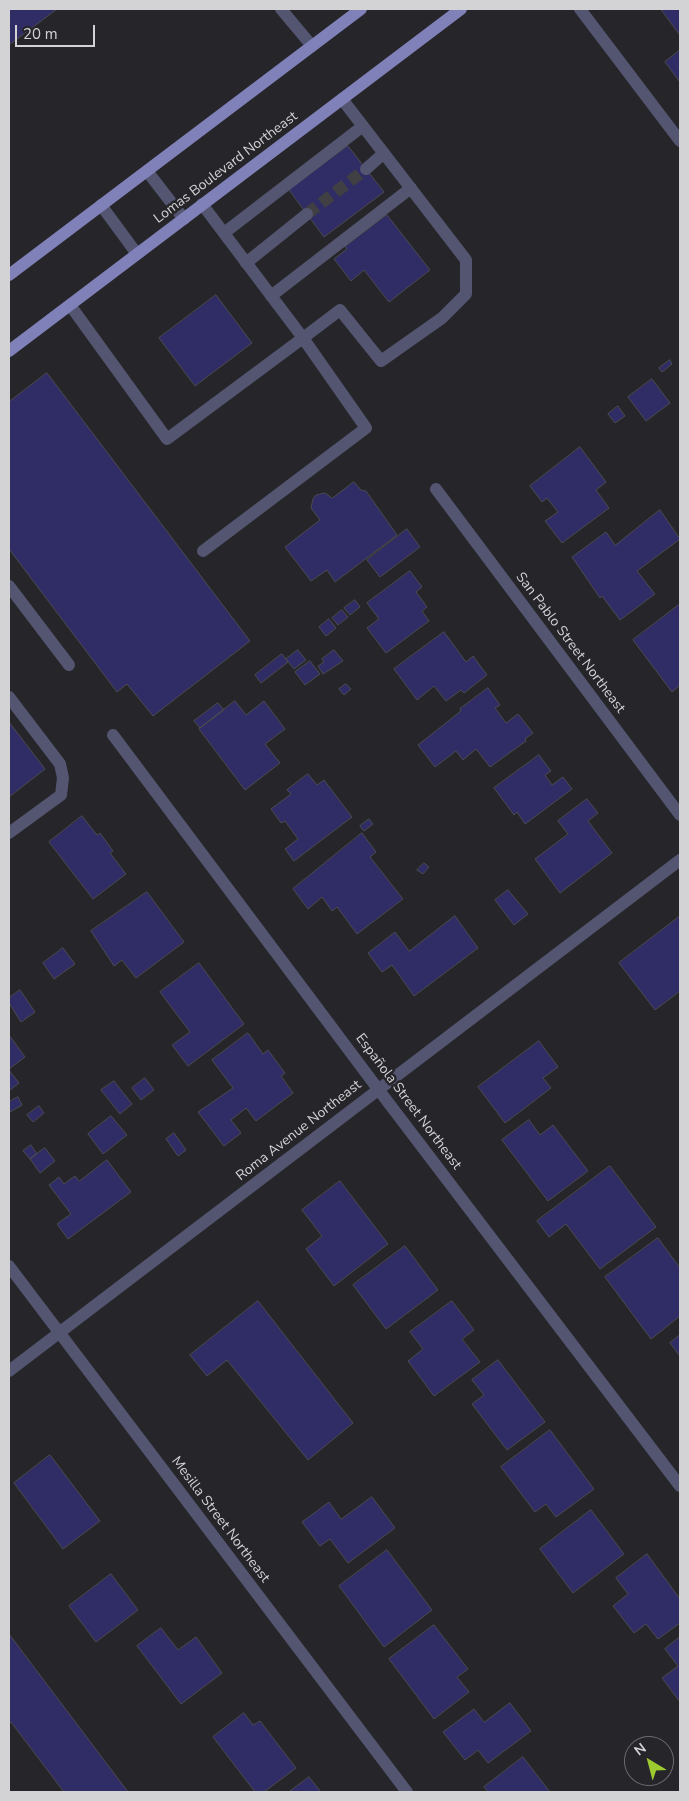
<!DOCTYPE html>
<meta charset="utf-8">
<style>
body{margin:0}
#map{position:relative;width:689px;height:1801px;overflow:hidden;background:#26262a;font-family:"Nunito Sans",sans-serif}
canvas{display:block}
.frame{position:absolute;inset:0;border:10px solid #d3d3d6;pointer-events:none}
.north{position:absolute;left:624px;top:1736px;width:50px;height:50px;box-sizing:border-box;background:#26262a;border:1px solid #6b6b6f;border-radius:50%;rotate:323deg;font-size:14px;font-weight:700;line-height:20px;text-align:center;color:#d3d3d6}
.north::after{content:'';display:block;margin:auto;width:18px;height:22px;background:#9dca30;clip-path:polygon(50% 0,100% 100%,50% 72%,0 100%)}
.scale{position:absolute;left:15px;top:25px;width:80px;height:22px;box-sizing:border-box;border:2px solid #d3d3d6;border-top:0;padding-left:6px;font-size:15px;line-height:18px;white-space:nowrap;color:#d3d3d6;-webkit-text-stroke:4px #26262a;paint-order:stroke}
</style>
<div id="map">
<canvas width="689" height="1801"></canvas>
<div class="frame"></div>
<div class="north">N</div>
<div class="scale">20 m</div>
</div>
<script>
const ctx = document.querySelector('canvas').getContext('2d');
ctx.lineJoin = 'round';
function fillPath(path, color) { ctx.fillStyle = color; ctx.fill(path, 'evenodd'); }
function strokePath(path, color, width, dash) { ctx.strokeStyle = color; ctx.lineWidth = width; ctx.lineCap = dash ? 'butt' : 'round'; ctx.setLineDash(dash || []); ctx.stroke(path); }
function label(font, color, halo, rows, align = 'center') {
  ctx.font = font + ' "Nunito Sans",sans-serif'; ctx.lineWidth = 5; ctx.setLineDash([]); ctx.textBaseline = 'middle'; ctx.strokeStyle = halo; ctx.fillStyle = color; for (const [text, x, y, turn = 0] of rows) {
    ctx.save(); ctx.translate(x, y); ctx.rotate((+turn || 0) * Math.PI / 180); ctx.textAlign = isNaN(turn) ? turn : align; if (halo) ctx.strokeText(text, 0, 0); ctx.fillText(text, 0, 0); ctx.restore();
  }
}
const building = new Path2D(`
 M9 9H57L9 45Z
 M661 9H680V35Z
 M680 50V82L665 62Z
 M348 146 384 192 324 237 289 190Z
 M387 215 430 270 389 302 364 270 351 281 334 259 347 249 345 247Z
 M216 295 252 343 195 386 159 338Z
 M670 360 672 364 662 372 659 368Z
 M47 373 250 641 153 716 127 684 117 692 9 549V402Z
 M652 379 670 403 646 421 628 397Z
 M618 406 625 416 615 423 608 414Z
 M580 447 606 482 596 490 609 508 562 543 545 521 558 512 547 498 542 502 530 486Z
 M354 482 361 490 366 491 397 535 335 582 327 570 311 581 285 547 320 520 311 508 313 499 316 495 325 493 332 498Z
 M660 510 680 539 637 571 655 594 620 620 602 596 600 598 572 557 606 532 615 545Z
 M407 529 420 547 380 577 367 560Z
 M410 571 422 587 416 592 427 607 422 611 429 621 386 653 367 628 379 619 367 603Z
 M355 600 360 607 350 615 344 608Z
 M680 604V685L672 692 633 640Z
 M342 610 348 617 338 625 332 618Z
 M329 619 336 628 326 636 319 627Z
 M444 632 466 662 473 656 487 675 464 693 461 690 446 701 434 686 417 700 394 669Z
 M298 650 306 660 294 669 286 659Z
 M334 650 343 661 323 674 318 666 324 662 322 659Z
 M282 654 288 662 261 683 255 675Z
 M310 661 320 674 305 685 295 672Z
 M346 684 351 689 344 695 339 689Z
 M488 688 500 705 495 708 506 723 518 714 533 733 525 739 526 741 490 767 476 749 463 760 456 751 435 767 418 745 461 711 460 709Z
 M235 701 246 715 264 701 285 729 265 744 280 763 245 790 199 729Z
 M218 703 224 710 200 728 194 721Z
 M9 722 45 769 9 797Z
 M539 755 551 771 545 775 552 785 563 777 572 789 525 824 517 812 514 815 494 788Z
 M308 774 317 785 324 780 352 817 294 861 285 849 298 839 285 821 281 823 271 809 291 794 287 790Z
 M587 799 598 813 588 821 612 853 560 893 535 859 568 834 558 821Z
 M82 816 97 835 100 833 113 851 110 853 126 874 93 899 49 842Z
 M369 819 373 824 364 831 360 826Z
 M362 833 376 852 370 857 403 899 357 934 337 907 332 911 322 897 308 909 293 889Z
 M424 863 429 867 423 874 417 870Z
 M508 890 528 914 514 925 495 900Z
 M147 892 184 942 136 978 122 960 114 966 91 931Z
 M455 916 478 948 414 996 392 965 382 972 368 953 395 932 409 951Z
 M680 916V991L655 1010 619 963Z
 M63 948 75 964 54 979 43 963Z
 M199 963 244 1024 188 1066 172 1045 190 1032 160 992Z
 M20 990 35 1012 21 1022 9 1003V998Z
 M248 1033 263 1054 268 1050 285 1073 281 1076 293 1093 256 1121 246 1108 231 1120 241 1133 224 1146 198 1112 233 1088 212 1060Z
 M9 1035 25 1057 9 1069Z
 M539 1041 558 1067 543 1078 551 1088 505 1123 478 1087Z
 M9 1070 19 1083 9 1091Z
 M145 1078 154 1090 141 1100 132 1088Z
 M114 1081 132 1104 120 1114 101 1090Z
 M18 1097 22 1105 10 1112 9 1102Z
 M39 1106 44 1113 33 1122 27 1115Z
 M111 1116 127 1135 103 1154 88 1134Z
 M529 1120 540 1135 553 1125 588 1171 548 1201 502 1140Z
 M174 1133 186 1150 178 1156 166 1139Z
 M31 1145 37 1154 30 1159 23 1151Z
 M45 1148 55 1161 40 1173 30 1159Z
 M107 1160 131 1192 68 1239 57 1224 71 1214 49 1185 59 1177 64 1184 75 1176 79 1181Z
 M610 1166 656 1227 600 1269 566 1224 549 1237 537 1221Z
 M340 1181 388 1244 334 1286 306 1249 322 1236 302 1210Z
 M658 1238 680 1268V1316L651 1339 605 1277Z
 M405 1246 438 1290 386 1329 353 1285Z
 M258 1301 353 1423 308 1460 227 1360 207 1376 190 1355Z
 M452 1301 474 1330 462 1339 480 1362 434 1396 408 1361 423 1349 410 1332Z
 M680 1335V1356L670 1343Z
 M498 1360 545 1422 507 1450 472 1404 484 1395 472 1380Z
 M550 1430 594 1489 556 1517 546 1504 535 1512 501 1467Z
 M50 1455 100 1521 63 1549 14 1483Z
 M372 1497 395 1528 348 1563 330 1539 320 1546 302 1522 329 1502 341 1519Z
 M591 1510 624 1554 573 1593 540 1549Z
 M387 1550 432 1610 384 1647 339 1586Z
 M647 1554 680 1599V1623L658 1639 646 1624 634 1633 613 1606 628 1594 616 1578Z
 M111 1574 138 1610 96 1642 69 1606Z
 M434 1625 468 1669 457 1677 469 1692 434 1719 389 1659Z
 M161 1628 178 1650 196 1637 222 1673 181 1704 137 1646Z
 M9 1634 128 1792H64L11 1722 9 1724Z
 M680 1637V1702L662 1678 678 1666 665 1649Z
 M510 1703 531 1731 488 1763 478 1750 465 1760 443 1732 474 1709 484 1722Z
 M244 1713 253 1725 260 1721 296 1768 264 1792H255L213 1737Z
 M523 1757 550 1792H488L484 1787Z
 M309 1777 321 1792H289Z`);
const minorTunnel = new Path2D(`
 M307 214 366 169`);
const minor = new Path2D(`
 M281 9 312 46
 M580 9 680 141
 M366 169 384 153
 M147 171 184 219
 M202 204 303 338 340 310 381 361 442 318 466 294V260L342 99
 M101 205 137 254
 M224 233 363 126
 M246 263 307 214
 M271 296 411 188
 M70 305 167 439 303 338 366 428 203 551
 M436 489 680 815
 M9 586 69 665
 M9 697 60 764 63 778 61 795 9 833
 M113 735 378 1089 680 1486
 M9 1266 407 1792
 M9 1371 680 860`);
const major = new Path2D(`
 M9 275 361 9
 M9 351 461 9`);
const streetNames = [
 ["Lomas Boulevard Northeast",226,168,-37],
 ["San Pablo Street Northeast",570,643,53],
 ["Española Street Northeast",408,1102,53],
 ["Roma Avenue Northeast",299,1131,-38],
 ["Mesilla Street Northeast",220,1520,53]
];
fillPath(building, '#302c66');
strokePath(building, '#4b4b4f', 1);
strokePath(minorTunnel, '#404044', 12, [12, 6]);
strokePath(minor, '#545570', 12);
strokePath(major, '#8081b9', 12);
label('14px', '#d3d3d6', '#26262a', streetNames);
</script>
